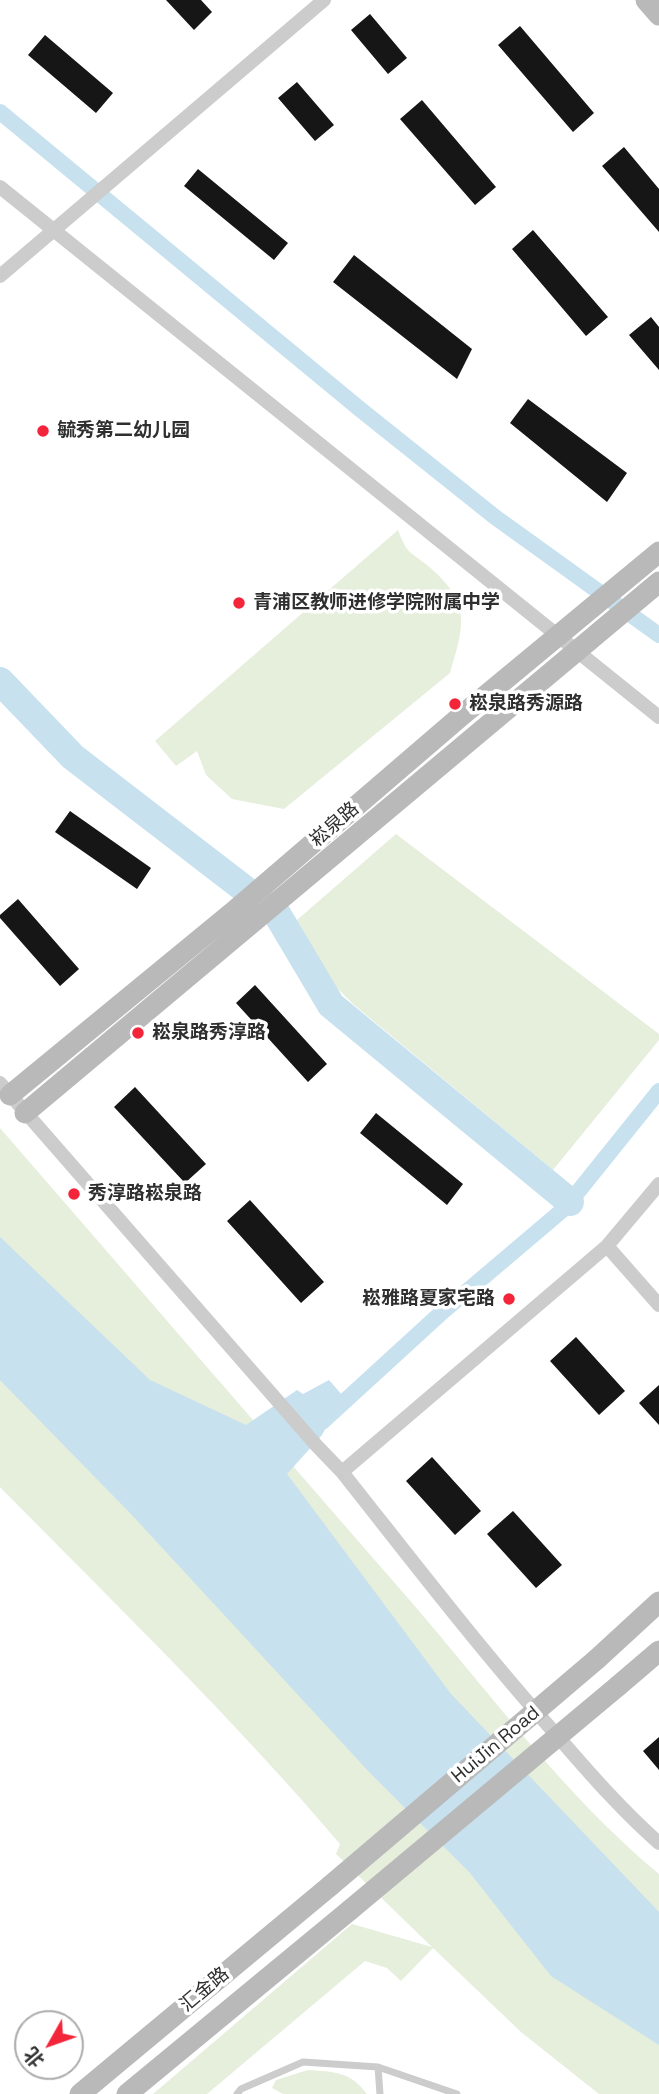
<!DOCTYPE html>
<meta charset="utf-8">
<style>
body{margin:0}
#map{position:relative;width:659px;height:2094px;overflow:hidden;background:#fff;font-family:"Space Grotesk","Noto Sans SC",sans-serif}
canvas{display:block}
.north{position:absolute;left:14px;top:2010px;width:70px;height:70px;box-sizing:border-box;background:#fff;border:2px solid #acacac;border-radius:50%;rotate:230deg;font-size:19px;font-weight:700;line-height:28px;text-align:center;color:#2f2f2f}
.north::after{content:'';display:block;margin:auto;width:24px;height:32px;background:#f3253b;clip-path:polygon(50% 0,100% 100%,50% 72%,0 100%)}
</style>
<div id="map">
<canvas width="659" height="2094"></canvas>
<div class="north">北</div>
</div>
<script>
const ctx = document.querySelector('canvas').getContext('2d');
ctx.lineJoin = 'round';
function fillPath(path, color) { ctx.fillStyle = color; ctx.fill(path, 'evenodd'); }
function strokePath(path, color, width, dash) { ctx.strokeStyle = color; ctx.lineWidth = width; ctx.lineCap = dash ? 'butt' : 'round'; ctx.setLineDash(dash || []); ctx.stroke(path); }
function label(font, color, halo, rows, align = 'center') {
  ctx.font = font + ' "Space Grotesk","Noto Sans SC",sans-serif'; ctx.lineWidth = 7; ctx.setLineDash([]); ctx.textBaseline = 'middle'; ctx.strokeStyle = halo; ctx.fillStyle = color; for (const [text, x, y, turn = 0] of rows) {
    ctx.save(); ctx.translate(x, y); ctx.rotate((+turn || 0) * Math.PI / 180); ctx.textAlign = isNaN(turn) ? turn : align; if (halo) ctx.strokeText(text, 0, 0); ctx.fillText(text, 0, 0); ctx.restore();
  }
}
const green = new Path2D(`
 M398 530C408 556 409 550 428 566 471 602 465 624 450 673L284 809 232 799 206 775 197 751 176 766 155 741Z
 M396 834 659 1034V1040L553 1170 353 1004 328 979 297 920Z
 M0 1128C138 1287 275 1446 413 1604 493 1697 565 1796 659 1874V2094H599L521 2032 433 1948 401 1981 387 1968 365 1961 207 2094H153L352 1924 432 1947 336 1854 340 1844C234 1719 115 1604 0 1487Z
 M308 2070C334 2072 350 2071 367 2094H283L272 2088 276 2080Z`);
const water = new Path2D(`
 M0 1237 150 1380 246 1425 297 1390 303 1394 329 1380 343 1396 322 1435 287 1474 451 1694 659 1912V2045L551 1976 470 1873 371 1774 131 1514 0 1380Z`);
const canal = new Path2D(`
 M0 112 361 410 495 517 659 635
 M322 1422 440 1314 565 1208 659 1091`);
const river = new Path2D(`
 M0 681 73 757 277 914 331 1005 570 1202`);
const building = new Path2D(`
 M166 0H201L212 12 194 30Z
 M370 14 407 58 388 74 351 30Z
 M520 26 594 113 573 132 498 45Z
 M45 35 113 93 96 113 28 55Z
 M297 82 334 125 315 141 278 98Z
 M422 100 496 187 475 205 400 119Z
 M624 147 659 189V232L602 166Z
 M198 169 288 243 274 260 184 186Z
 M533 230 608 317 586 336 512 249Z
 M354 255 472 349 457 379 333 282Z
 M651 317 659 327V370L629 335Z
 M528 399 627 473 607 502 510 423Z
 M70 811 151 868 137 889 55 832Z
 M18 899 79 969 60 986 0 918V915Z
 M255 985 327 1064 308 1082 236 1003Z
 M135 1087 206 1164 185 1183 114 1107Z
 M376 1113 463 1184 447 1205 360 1133Z
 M250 1200 324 1282 301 1303 227 1221Z
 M576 1337 625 1391 599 1415 550 1361Z
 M659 1385V1425L639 1403Z
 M432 1457 481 1511 455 1535 406 1481Z
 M513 1511 562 1565 536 1588 487 1534Z
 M659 1737V1770L643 1751Z`);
const lane = new Path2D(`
 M378 2067 380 2094
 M237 2094 241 2089 303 2062 378 2067 457 2094`);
const street = new Path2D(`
 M0 187 659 717
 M0 276 324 0
 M0 1083 317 1446 342 1472C411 1559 479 1648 553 1731 587 1770 620 1809 659 1843
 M607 1246 659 1305
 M342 1472 607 1246 659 1184`);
const secondary = new Path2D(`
 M646 0 659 15
 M10 1095 234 911 461 716 659 552
 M25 1113 659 582
 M597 1659 659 1602
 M618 1686 659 1651
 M80 2094 330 1886
 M127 2094 350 1910`);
const secondaryBridge = new Path2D(`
 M330 1886 597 1659
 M350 1910 618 1686`);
const markers = [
 [43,431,7,"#f3253b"],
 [239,603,7,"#f3253b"],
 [455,704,7,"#f3253b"],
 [138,1033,7,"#f3253b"],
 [74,1194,7,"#f3253b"],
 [509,1299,7,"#f3253b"]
];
const poiNames = [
 ["毓秀第二幼儿园",57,431],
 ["青浦区教师进修学院附属中学",253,603],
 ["崧泉路秀源路",469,704],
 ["崧泉路秀淳路",152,1033],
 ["秀淳路崧泉路",88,1194],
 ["崧雅路夏家宅路",495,1299,"right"]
];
const streetNames = [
 ["崧泉路",335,825,-41],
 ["HuiJin Road",496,1745,-40],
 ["汇金路",205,1990,-40]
];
fillPath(green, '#e6eedc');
fillPath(water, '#c7e1ef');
strokePath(canal, '#c7e1ef', 16);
strokePath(river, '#c7e1ef', 28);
fillPath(building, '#161616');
strokePath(lane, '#ccc', 7);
strokePath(street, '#ccc', 14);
strokePath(secondary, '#b9b9b9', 21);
strokePath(secondaryBridge, '#b9b9b9', 21);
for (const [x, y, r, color] of markers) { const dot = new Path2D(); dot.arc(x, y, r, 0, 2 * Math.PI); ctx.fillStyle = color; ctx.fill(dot); strokePath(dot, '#fff', 2.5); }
label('bold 19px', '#2f2f2f', '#fff', poiNames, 'left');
label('19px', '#2f2f2f', '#fff', streetNames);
</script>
